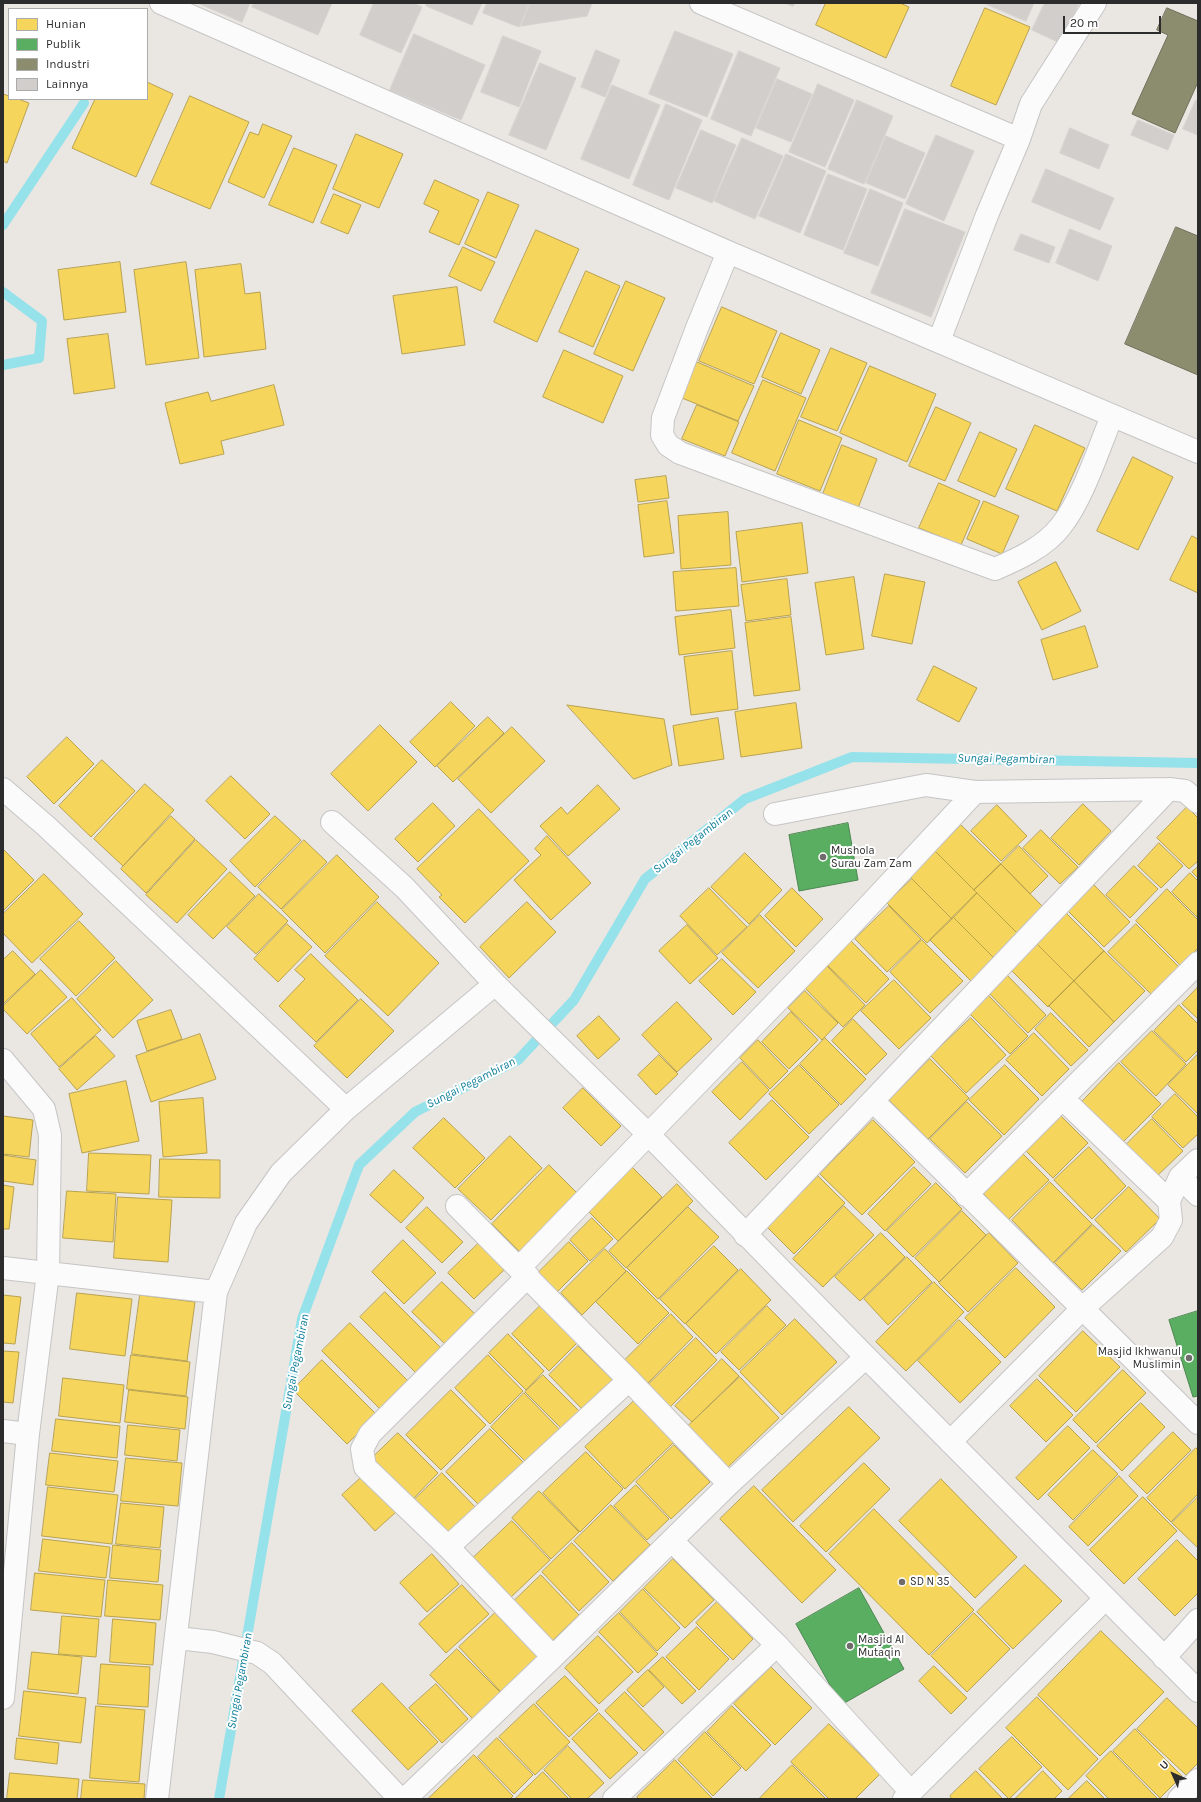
<!DOCTYPE html>
<style>
body{margin:0}
#map{position:relative;width:1201px;height:1802px;overflow:hidden;background:#eae6e2;font-family:Karla,sans-serif}
canvas{display:block}
.frame{position:absolute;inset:0;border:4px solid #2c2c2c;pointer-events:none}
.legend{position:absolute;left:8px;top:8px;width:140px;height:92px;box-sizing:border-box;background:#fff;border:1px solid #ababab;margin:0;padding:5px 7px;list-style:none;font-size:12px;color:#2c2c2c}
.legend li{display:flex;align-items:center;gap:8px;height:20px}
.legend b{width:20px;border:1px solid #ababab}
.north{position:absolute;left:1153px;top:1754px;width:40px;height:40px;-webkit-text-stroke:3px #fff;paint-order:stroke;rotate:315deg;font-size:11px;font-weight:700;line-height:16px;text-align:center;color:#2c2c2c}
.north::after{content:'';display:block;margin:auto;width:14px;height:18px;background:#2c2c2c;clip-path:polygon(50% 0,100% 100%,50% 72%,0 100%)}
.scale{position:absolute;left:1063px;top:16px;width:98px;height:18px;box-sizing:border-box;border:2px solid #2c2c2c;border-top:0;padding-left:5px;font-size:12px;line-height:14px;white-space:nowrap;color:#2c2c2c;-webkit-text-stroke:3px #fff;paint-order:stroke}
</style>
<div id="map">
<canvas width="1201" height="1802"></canvas>
<div class="frame"></div>
<ul class="legend">
<li><b style="height:11px;background:#f6d55c"></b>Hunian</li>
<li><b style="height:11px;background:#5aae61"></b>Publik</li>
<li><b style="height:11px;background:#8c8c6e"></b>Industri</li>
<li><b style="height:11px;background:#d1cecc"></b>Lainnya</li>
</ul>
<div class="north">U</div>
<div class="scale">20 m</div>
</div>
<script>
const ctx = document.querySelector('canvas').getContext('2d');
ctx.lineJoin = 'round';
function fillPath(path, color) { ctx.fillStyle = color; ctx.fill(path, 'evenodd'); }
function strokePath(path, color, width, dash) { ctx.strokeStyle = color; ctx.lineWidth = width; ctx.lineCap = dash ? 'butt' : 'round'; ctx.setLineDash(dash || []); ctx.stroke(path); }
function label(font, color, halo, rows, align = 'center') {
  ctx.font = font + ' Karla,sans-serif'; ctx.lineWidth = 4; ctx.setLineDash([]); ctx.textBaseline = 'middle'; ctx.strokeStyle = halo; ctx.fillStyle = color; for (const [text, x, y, turn = 0] of rows) {
    ctx.save(); ctx.translate(x, y); ctx.rotate((+turn || 0) * Math.PI / 180); ctx.textAlign = isNaN(turn) ? turn : align; if (halo) ctx.strokeText(text, 0, 0); ctx.fillText(text, 0, 0); ctx.restore();
  }
}
const homes = new Path2D(`
 M826 3H900L909 7 886 58 816 25Z
 M985 8 1030 27 996 105 951 86Z
 M147 82 173 94 136 177 72 148 95 99H147Z
 M3 94 9 96V99H18L29 103 7 163 3 161Z
 M190 96 249 122 210 209 151 184Z
 M263 124 292 136 264 198 228 182 250 132 258 135Z
 M356 134 403 154 379 208 333 189Z
 M294 148 337 165 313 223 269 205Z
 M435 180 479 200 459 245 429 232 439 211 424 204Z
 M488 192 519 205 496 258 465 244Z
 M334 194 361 205 348 234 321 223Z
 M536 230 579 249 537 342 494 322Z
 M463 247 495 262 481 291 449 276Z
 M120 262 126 312 64 320 58 270Z
 M186 262 199 358 146 365 134 270Z
 M241 264 245 294 260 292 266 349 204 357 195 270Z
 M586 271 620 286 593 347 559 332Z
 M626 281 665 298 633 371 594 354Z
 M457 287 465 345 402 354 393 296Z
 M722 307 777 331 754 384 699 361Z
 M781 333 820 350 801 394 762 377Z
 M108 334 115 388 74 394 67 339Z
 M831 348 867 363 837 431 801 417Z
 M564 350 623 376 603 423 543 397Z
 M697 362 754 386 738 421 682 398Z
 M870 366 936 394 907 462 840 433Z
 M763 380 806 398 775 471 732 453Z
 M274 385 284 425 221 441 224 454 180 464 165 403 208 392 211 401Z
 M697 405 739 422 725 456 682 439Z
 M936 407 971 423 945 481 909 466Z
 M799 420 842 438 820 491 777 474Z
 M1035 425 1085 448 1057 511 1006 489Z
 M980 432 1017 449 995 497 958 481Z
 M842 445 877 459 858 508 823 494Z
 M1133 457 1173 477 1138 550 1097 531Z
 M666 476 669 498 638 502 635 480Z
 M939 483 980 501 961 545 919 528Z
 M667 501 674 553 644 557 638 505Z
 M984 501 1019 516 1002 554 967 539Z
 M728 512 731 565 681 569 678 516Z
 M802 523 808 573 742 582 736 532Z
 M1192 536 1198 539V593L1170 580Z
 M1056 562 1081 611 1042 630 1018 582Z
 M736 568 739 606 676 611 673 572Z
 M885 574 925 582 912 644 872 636Z
 M854 577 864 649 826 655 815 583Z
 M787 579 791 615 746 621 741 585Z
 M731 610 735 648 679 655 675 617Z
 M791 617 800 690 754 696 745 623Z
 M1085 626 1098 667 1053 680 1041 640Z
 M732 651 738 709 691 715 684 657Z
 M934 666 977 688 959 722 917 700Z
 M451 702 475 726 435 767 410 742Z
 M796 703 802 748 741 757 735 712Z
 M567 705 664 719 672 765 634 779Z
 M488 717 504 733 453 782 437 766Z
 M718 718 724 759 679 766 673 726Z
 M380 725 417 762 368 811 331 774Z
 M512 727 545 761 491 813 458 779Z
 M67 737 94 764 54 804 27 777Z
 M102 760 135 791 91 837 59 806Z
 M231 776 270 814 245 839 206 801Z
 M145 784 174 810 123 866 94 839Z
 M598 785 620 809 568 856 540 826 561 807 567 814Z
 M433 803 455 826 418 862 395 839Z
 M1083 804 1111 831 1079 865 1051 838Z
 M997 805 1027 836 1001 861 971 831Z
 M1187 807 1198 818V861L1189 869 1157 838Z
 M479 809 529 861 465 923 439 897 442 895 417 869Z
 M171 816 195 839 146 893 121 869Z
 M275 816 301 840 255 887 230 861Z
 M961 825 1001 864 974 890 935 851Z
 M1041 830 1078 867 1060 884 1023 848Z
 M547 836 591 883 551 920 514 880 541 855 535 849Z
 M196 840 227 869 177 923 146 895Z
 M304 840 327 862 281 909 258 887Z
 M1159 843 1183 866 1161 888 1138 866Z
 M1019 846 1048 876 1030 894 1001 864Z
 M3 849 34 880 3 911Z
 M935 851 977 893 952 919 910 877Z
 M745 853 782 890 749 924 711 887Z
 M337 855 379 897 325 953 282 910Z
 M1001 864 1044 908 1018 934 974 890Z
 M1134 866 1158 889 1130 918 1106 895Z
 M1198 867V878L1192 872Z
 M230 872 255 896 213 939 188 915Z
 M1190 873 1198 881V918L1172 892Z
 M44 874 83 914 32 963 3 933V914Z
 M912 879 952 919 927 943 887 903Z
 M1094 885 1130 922 1104 947 1068 911Z
 M709 888 747 927 717 955 680 916Z
 M792 888 823 919 796 947 765 916Z
 M1167 889 1198 920V948L1181 966 1136 921Z
 M977 893 1018 934 994 958 953 917Z
 M259 894 288 921 256 954 227 927Z
 M377 902 439 963 388 1016 325 956Z
 M527 902 556 932 509 978 480 947Z
 M889 906 921 939 887 972 855 939Z
 M1061 908 1104 951 1074 981 1031 938Z
 M760 915 795 951 758 988 722 953Z
 M953 917 994 958 971 981 930 940Z
 M79 921 115 958 76 996 40 959Z
 M287 924 312 947 278 982 254 959Z
 M1136 924 1179 967 1151 994 1108 952Z
 M687 925 718 958 690 984 659 951Z
 M1031 938 1074 981 1048 1007 1005 964Z
 M922 940 963 981 930 1013 890 972Z
 M851 941 889 979 866 1003 827 965Z
 M13 951 35 974 3 1004V960Z
 M1104 951 1145 991 1114 1022 1074 981Z
 M311 954 358 1000 316 1042 279 1006 305 979 295 970Z
 M722 959 756 992 733 1015 699 981Z
 M116 961 153 1000 113 1038 77 999Z
 M826 965 865 1005 843 1027 804 987Z
 M41 970 67 997 27 1034 3 1009V1006Z
 M1004 972 1046 1015 1028 1033 986 990Z
 M894 980 931 1018 899 1049 861 1011Z
 M1074 981 1114 1022 1089 1047 1049 1006Z
 M1198 987V1019L1182 1004Z
 M805 991 838 1023 822 1040 788 1008Z
 M989 996 1028 1036 1010 1054 970 1014Z
 M72 998 101 1030 59 1067 31 1034Z
 M361 999 394 1031 347 1078 314 1046Z
 M677 1002 712 1039 677 1072 642 1035Z
 M1179 1005 1198 1024V1050L1186 1062 1154 1031Z
 M171 1010 182 1039 147 1051 137 1021Z
 M791 1012 818 1040 789 1069 762 1042Z
 M1051 1013 1088 1050 1071 1066 1035 1029Z
 M599 1016 620 1039 598 1059 577 1036Z
 M971 1018 1006 1055 966 1093 931 1056Z
 M853 1019 887 1054 866 1075 832 1041Z
 M1152 1031 1186 1064 1156 1096 1121 1062Z
 M1034 1033 1069 1069 1042 1096 1006 1060Z
 M200 1034 216 1079 151 1102 136 1056Z
 M96 1036 115 1056 77 1090 59 1069Z
 M825 1038 866 1079 841 1105 800 1064Z
 M758 1040 788 1071 770 1089 740 1058Z
 M1198 1054V1114L1168 1085Z
 M659 1055 678 1074 656 1095 638 1075Z
 M930 1059 969 1098 928 1139 889 1100Z
 M742 1062 769 1090 740 1120 712 1092Z
 M1119 1063 1161 1104 1120 1145 1079 1105Z
 M799 1065 839 1105 809 1134 769 1094Z
 M1005 1065 1039 1099 1004 1135 969 1100Z
 M126 1081 139 1141 82 1153 69 1094Z
 M583 1088 621 1126 601 1146 563 1108Z
 M1175 1094 1198 1117V1134L1183 1148 1152 1117Z
 M203 1098 207 1153 163 1157 159 1102Z
 M772 1100 809 1137 766 1180 729 1143Z
 M967 1102 1002 1136 965 1173 930 1139Z
 M1058 1113 1088 1143 1053 1178 1023 1148Z
 M3 1116 33 1120 29 1157 3 1154Z
 M444 1118 485 1158 455 1188 413 1148Z
 M1152 1119 1183 1151 1155 1178 1125 1146Z
 M873 1120 915 1162 862 1215 820 1174Z
 M510 1136 542 1168 491 1220 458 1189Z
 M1089 1147 1126 1186 1092 1219 1054 1180Z
 M1020 1151 1049 1180 1008 1220 980 1190Z
 M89 1153 151 1155 149 1194 87 1191Z
 M3 1155 36 1160 33 1185 3 1181Z
 M160 1159 220 1160V1198L159 1197Z
 M549 1165 579 1195 521 1253 492 1224Z
 M631 1166 662 1197 618 1241 587 1210Z
 M914 1167 931 1184 885 1231 868 1214Z
 M394 1170 424 1198 401 1223 370 1195Z
 M818 1176 845 1203 794 1254 767 1227Z
 M1050 1182 1092 1224 1053 1263 1012 1220Z
 M936 1183 962 1209 913 1257 887 1231Z
 M677 1184 693 1201 626 1268 609 1251Z
 M3 1185 14 1187 9 1229H3Z
 M1129 1187 1160 1219 1126 1252 1095 1220Z
 M67 1191 116 1194 113 1242 63 1238Z
 M118 1197 172 1200 168 1262 114 1258Z
 M844 1206 874 1235 823 1287 793 1259Z
 M427 1207 463 1242 442 1263 406 1228Z
 M688 1207 719 1237 658 1299 627 1268Z
 M962 1211 986 1235 939 1282 915 1258Z
 M592 1218 613 1239 590 1261 570 1240Z
 M1093 1225 1121 1251 1082 1290 1055 1263Z
 M881 1233 905 1257 860 1301 835 1277Z
 M989 1233 1018 1263 968 1312 939 1283Z
 M403 1240 436 1273 404 1304 372 1272Z
 M482 1240 508 1266 474 1299 448 1273Z
 M569 1242 588 1261 555 1294 536 1275Z
 M714 1246 738 1270 685 1324 660 1299Z
 M605 1249 626 1271 582 1315 561 1293Z
 M907 1257 932 1282 888 1325 864 1299Z
 M1016 1268 1055 1307 1005 1358 965 1318Z
 M741 1269 771 1300 716 1354 686 1324Z
 M627 1271 669 1313 638 1344 596 1302Z
 M442 1282 478 1317 448 1347 412 1312Z
 M934 1282 964 1312 906 1371 876 1342Z
 M385 1292 444 1351 419 1376 360 1317Z
 M77 1293 132 1299 125 1356 70 1349Z
 M3 1295 21 1297 15 1344 3 1343Z
 M140 1295 195 1302 187 1361 132 1354Z
 M543 1303 580 1340 549 1371 512 1334Z
 M767 1306 786 1325 739 1370 721 1352Z
 M671 1314 693 1337 646 1385 623 1362Z
 M795 1319 837 1362 782 1415 740 1372Z
 M959 1320 1001 1362 960 1403 918 1361Z
 M350 1323 411 1384 383 1412 322 1351Z
 M1083 1331 1120 1367 1076 1412 1039 1376Z
 M508 1334 544 1371 526 1390 489 1353Z
 M696 1338 717 1360 669 1408 647 1386Z
 M578 1346 615 1382 585 1412 549 1375Z
 M3 1351 19 1352 13 1403 3 1402Z
 M131 1355 190 1362 186 1396 127 1389Z
 M488 1355 523 1391 490 1424 455 1388Z
 M722 1359 739 1376 692 1422 675 1406Z
 M322 1360 377 1415 347 1444 293 1390Z
 M1123 1370 1146 1393 1096 1443 1073 1420Z
 M543 1375 582 1414 564 1431 525 1392Z
 M740 1377 779 1418 728 1467 688 1426Z
 M63 1378 124 1385 120 1423 59 1416Z
 M1037 1379 1073 1415 1046 1442 1010 1406Z
 M129 1390 188 1397 185 1429 125 1422Z
 M451 1390 486 1425 441 1470 406 1435Z
 M524 1393 560 1430 527 1463 491 1427Z
 M634 1401 674 1442 625 1489 585 1447Z
 M1141 1403 1165 1427 1122 1471 1097 1446Z
 M849 1407 880 1438 793 1522 762 1490Z
 M56 1419 120 1426 117 1458 52 1451Z
 M128 1425 180 1430 177 1461 125 1455Z
 M1068 1426 1090 1448 1038 1500 1016 1478Z
 M490 1429 524 1463 481 1507 446 1472Z
 M1173 1432 1191 1450 1147 1494 1129 1476Z
 M398 1433 438 1473 409 1503 368 1462Z
 M674 1445 710 1482 671 1519 636 1482Z
 M1196 1448 1198 1450V1494L1171 1522 1147 1498Z
 M1093 1450 1118 1474 1073 1520 1048 1495Z
 M586 1452 623 1489 580 1532 543 1493Z
 M50 1453 118 1461 114 1492 46 1485Z
 M126 1458 182 1463 178 1506 121 1501Z
 M864 1463 890 1489 826 1552 800 1526Z
 M442 1473 479 1511 448 1542 410 1504Z
 M363 1476 396 1512 375 1531 342 1495Z
 M1119 1476 1138 1496 1088 1546 1069 1527Z
 M941 1479 1017 1557 975 1598 899 1521Z
 M636 1485 669 1519 647 1540 614 1506Z
 M754 1486 836 1570 802 1603 720 1519Z
 M48 1487 118 1495 112 1544 42 1536Z
 M539 1491 579 1532 551 1559 512 1518Z
 M1143 1497 1177 1531 1124 1584 1090 1550Z
 M1198 1497V1548L1172 1523Z
 M121 1503 164 1507 160 1548 116 1544Z
 M611 1505 650 1545 613 1581 574 1541Z
 M874 1509 974 1610 929 1655 829 1554Z
 M512 1521 550 1560 511 1597 473 1558Z
 M43 1539 110 1547 106 1578 39 1571Z
 M1177 1540 1198 1561V1593L1175 1616 1138 1579Z
 M572 1543 609 1582 579 1611 542 1572Z
 M113 1545 161 1550 158 1582 110 1578Z
 M432 1554 459 1584 427 1612 400 1583Z
 M673 1559 714 1600 685 1628 644 1588Z
 M1025 1565 1062 1601 1013 1649 977 1612Z
 M35 1573 105 1580 101 1617 31 1610Z
 M541 1575 579 1615 550 1643 512 1603Z
 M108 1580 163 1585 160 1620 105 1616Z
 M462 1585 489 1614 446 1653 419 1624Z
 M643 1589 680 1628 657 1651 620 1612Z
 M717 1602 753 1639 733 1660 696 1623Z
 M495 1613 538 1657 501 1692 459 1647Z
 M619 1613 658 1654 638 1673 599 1632Z
 M974 1613 1010 1649 967 1692 931 1656Z
 M62 1616 99 1619 96 1657 59 1654Z
 M113 1619 156 1623 153 1665 110 1662Z
 M697 1627 729 1659 699 1690 666 1657Z
 M1101 1631 1164 1692 1100 1756 1038 1695Z
 M598 1636 633 1672 599 1704 565 1668Z
 M457 1649 501 1693 474 1720 430 1675Z
 M32 1652 82 1657 78 1694 28 1689Z
 M663 1657 696 1691 682 1704 649 1670Z
 M101 1664 150 1667 148 1707 98 1704Z
 M934 1666 967 1698 951 1714 919 1681Z
 M771 1667 812 1708 775 1745 734 1704Z
 M648 1670 664 1687 643 1707 627 1690Z
 M565 1676 598 1710 569 1737 536 1703Z
 M382 1683 438 1742 408 1770 352 1711Z
 M436 1684 468 1719 442 1743 409 1708Z
 M24 1691 86 1698 81 1743 19 1736Z
 M625 1692 664 1732 644 1751 605 1711Z
 M1037 1697 1098 1759 1068 1790 1006 1728Z
 M1167 1698 1198 1728V1763L1186 1775 1137 1729Z
 M534 1704 570 1742 535 1775 499 1737Z
 M96 1706 145 1710 139 1782 90 1778Z
 M732 1706 771 1745 746 1771 707 1732Z
 M599 1713 638 1753 610 1779 572 1739Z
 M829 1724 880 1774 855 1799H829L791 1762Z
 M1135 1729 1182 1776 1160 1798 1113 1751Z
 M705 1732 741 1768 713 1796 678 1760Z
 M1012 1737 1042 1767 1009 1799 979 1769Z
 M17 1738 59 1743 57 1764 15 1759Z
 M497 1738 533 1775 514 1794 478 1757Z
 M568 1746 604 1783 587 1799H572L544 1770Z
 M1111 1751 1158 1799H1109L1086 1776Z
 M474 1755 513 1796 510 1799H428Z
 M675 1760 713 1799H639L637 1797Z
 M792 1765 826 1799H759Z
 M976 1771 1003 1799H952L950 1796Z
 M1043 1771 1062 1791 1054 1799H1015Z
 M543 1772 569 1799H515Z
 M10 1773 79 1779 77 1799H7Z
 M83 1780 145 1784 144 1799H81Z
 M1087 1781 1105 1799H1068Z`);
const public = new Path2D(`
 M848 823 858 880 799 891 789 835Z
 M1198 1311V1396L1193 1397 1169 1320Z
 M859 1588 904 1669 841 1705 796 1624Z`);
const industry = new Path2D(`
 M1167 8 1198 21V82L1175 133 1132 114 1168 35 1157 30Z
 M1176 227 1198 236V375L1125 344Z`);
const stream = new Path2D(`
 M3 225 84 103
 M3 292 42 321 39 358 3 365
 M219 1799 302 1319 359 1165 415 1112 518 1060 574 1000 645 879 745 799 852 757 1198 763`);
const building = new Path2D(`
 M198 3H250L242 22Z
 M254 3H332L318 35 252 7Z
 M374 3H413L422 7 401 53 360 35Z
 M427 3H482L472 25 426 6Z
 M487 3H529L519 27 483 13Z
 M530 3H592L587 16 521 26Z
 M785 3H795L793 6Z
 M984 3H1034L1026 21Z
 M1045 3H1079L1060 43 1032 30Z
 M675 31 733 54 707 117 649 94Z
 M414 34 485 65 461 120 390 90Z
 M503 36 541 51 519 107 481 92Z
 M596 50 620 60 605 97 581 87Z
 M739 51 780 68 751 136 711 119Z
 M540 63 576 78 546 150 509 135Z
 M777 79 812 94 791 142 756 128Z
 M818 84 854 100 825 167 789 152Z
 M612 85 660 105 629 179 581 159Z
 M857 100 893 116 864 184 828 169Z
 M1196 100H1198V135L1183 129Z
 M666 104 702 120 669 200 633 185Z
 M1138 120 1174 135 1168 150 1131 135Z
 M1070 128 1109 145 1099 169 1060 153Z
 M701 130 736 145 712 203 676 188Z
 M936 135 974 151 944 221 906 204Z
 M886 136 925 153 905 199 866 183Z
 M742 138 783 156 755 219 714 201Z
 M786 154 826 171 800 233 759 216Z
 M1046 169 1114 198 1100 230 1032 202Z
 M828 174 867 189 843 250 804 235Z
 M870 189 903 203 878 266 844 253Z
 M905 209 965 232 931 317 871 293Z
 M1070 229 1112 246 1098 281 1056 263Z
 M1021 234 1055 247 1049 263 1014 250Z`);
const minor = new Path2D(`
 M161 3 728 252 1198 452
 M701 3 1019 139 987 215 939 341
 M1019 139 1031 104 1095 3
 M728 252 697 328 663 418 662 435 668 445 680 453 995 569C1018 559 1045 547 1061 526 1083 498 1098 450 1112 416
 M3 789 46 826 346 1109
 M775 814 926 785 975 792 1169 789 1185 791 1198 802
 M332 822 404 887 495 984 649 1135 866 1357 1198 1691
 M3 1060 44 1109 50 1135 48 1273 28 1434 3 1698
 M1063 1099 1169 1201
 M873 1101 1198 1423
 M1180 1177 1198 1195
 M966 1195 1198 963
 M457 1206 629 1380 729 1484
 M745 1235 1169 789
 M3 1268 216 1292
 M519 1268 849 927 975 792
 M528 1276 370 1434 362 1449 365 1467 448 1547 553 1657
 M3 1431 28 1434
 M950 1442 1083 1308 1162 1237 1171 1220 1169 1201 1180 1177 1198 1160
 M672 1541 777 1645 911 1792
 M448 1547 629 1380
 M177 1638 213 1642 257 1653 272 1663 400 1799
 M1164 1658 1198 1620
 M157 1799 216 1292 246 1223 281 1173 346 1109 495 984
 M405 1799 553 1657 729 1484 866 1357
 M614 1799 777 1645
 M904 1799 1105 1599
 M1179 1799 1198 1780`);
const markers = [
 [823,857,4,"#6e6d6c"],
 [1189,1358,4,"#6e6d6c"],
 [902,1582,4,"#6e6d6c"],
 [850,1646,4,"#6e6d6c"]
];
const poiNames = [
 ["Mushola",831,851],
 ["Surau Zam Zam",831,864],
 ["Masjid Ikhwanul",1181,1352,"right"],
 ["Muslimin",1181,1365,"right"],
 ["SD N 35",910,1582],
 ["Masjid Al",858,1640],
 ["Mutaqin",858,1653]
];
const waterNames = [
 ["Sungai Pegambiran",1006,759,1],
 ["Sungai Pegambiran",693,841,-38],
 ["Sungai Pegambiran",471,1083,-27],
 ["Sungai Pegambiran",296,1362,-79],
 ["Sungai Pegambiran",240,1681,-80]
];
fillPath(homes, '#f6d55c');
strokePath(homes, '#b9a24e', 1);
fillPath(public, '#5aae61');
strokePath(public, '#4c8751', 1);
fillPath(industry, '#8c8c6e');
strokePath(industry, '#6f6f5a', 1);
strokePath(stream, '#96e2eb', 10);
fillPath(building, '#d1cecc');
strokePath(building, '#d5d2ce', 1);
strokePath(minor, '#c6c5c5', 24);
strokePath(minor, '#fcfbfb', 22);
for (const [x, y, r, color] of markers) { const dot = new Path2D(); dot.arc(x, y, r, 0, 2 * Math.PI); ctx.fillStyle = color; ctx.fill(dot); strokePath(dot, '#fff', 1.5); }
label('11px', '#2c2c2c', '#fff', poiNames, 'left');
label('italic 12px', '#0d7e98', '#fff', waterNames);
</script>
